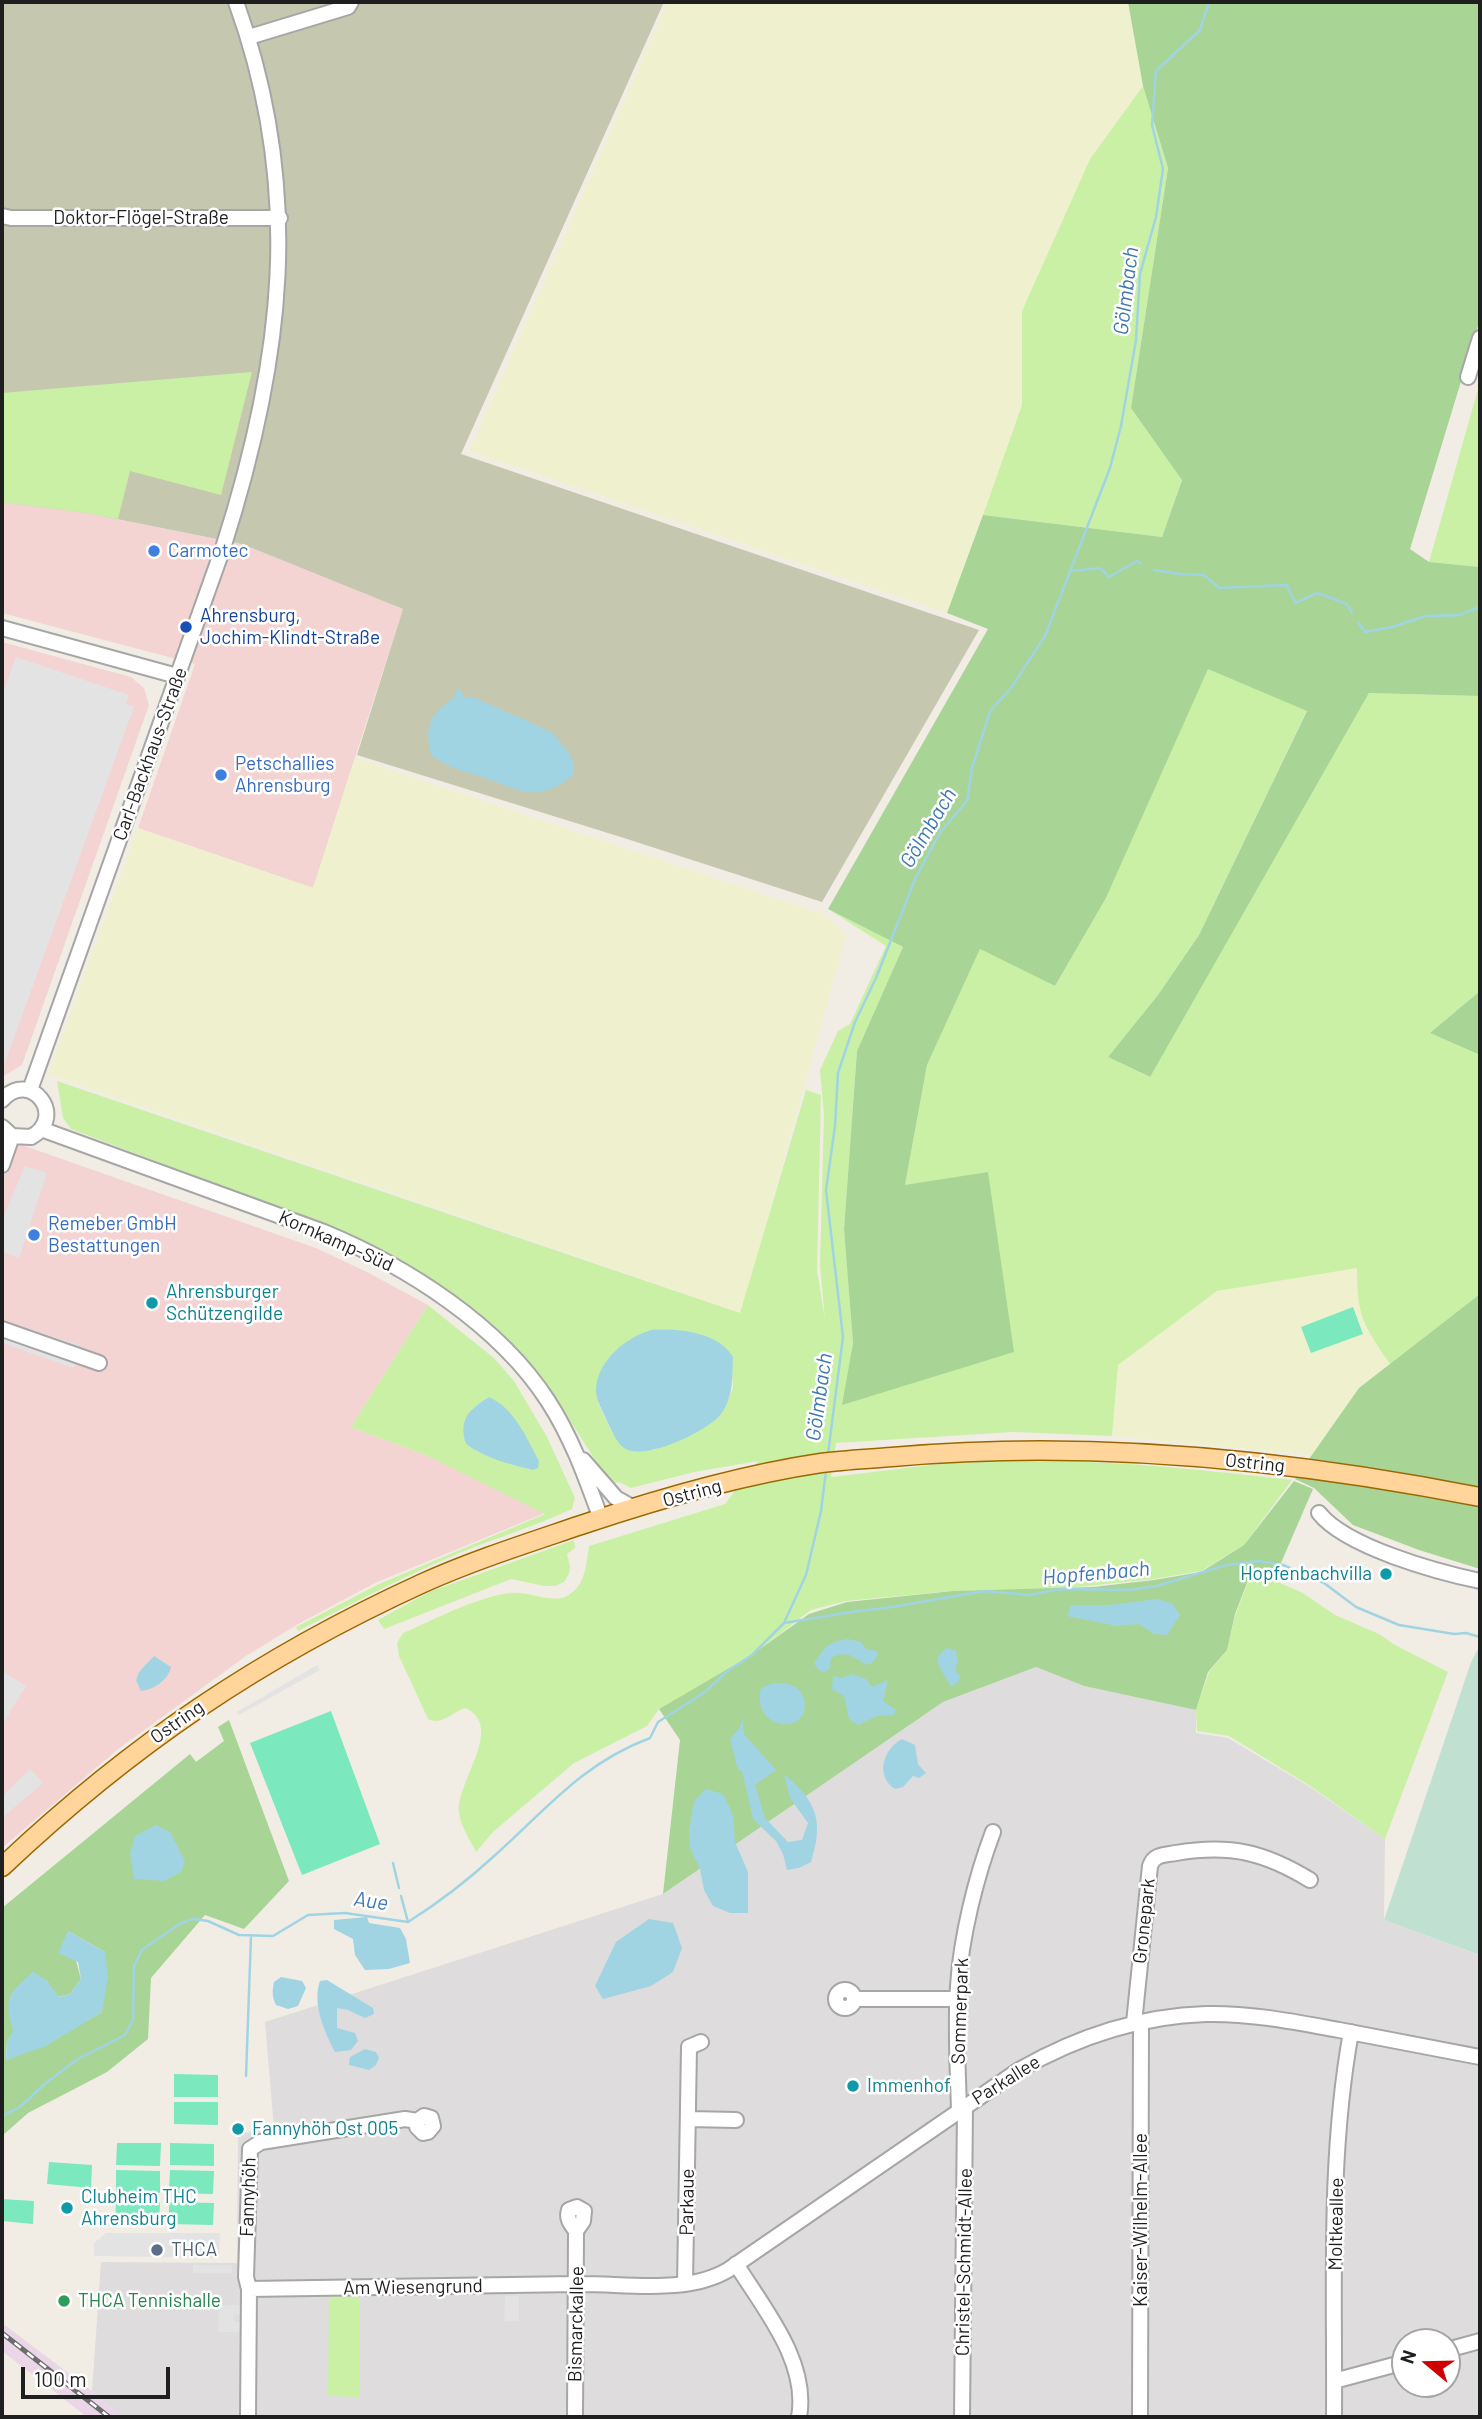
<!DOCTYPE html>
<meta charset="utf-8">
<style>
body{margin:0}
#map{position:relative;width:1482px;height:2419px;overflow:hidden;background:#f1ede5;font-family:Barlow,sans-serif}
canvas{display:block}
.frame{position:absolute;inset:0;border:4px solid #1f1f1f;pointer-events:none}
.north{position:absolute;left:1391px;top:2328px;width:70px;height:70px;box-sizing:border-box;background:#fff;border:2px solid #a5a5a5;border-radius:50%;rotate:289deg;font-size:19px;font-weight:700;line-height:28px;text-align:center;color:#1f1f1f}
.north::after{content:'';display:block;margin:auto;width:24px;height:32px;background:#cf0100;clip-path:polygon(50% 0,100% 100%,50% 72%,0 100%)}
.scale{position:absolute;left:21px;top:2367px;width:149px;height:32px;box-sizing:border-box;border:4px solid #1f1f1f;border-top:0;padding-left:9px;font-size:21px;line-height:24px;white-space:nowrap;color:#1f1f1f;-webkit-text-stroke:5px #fff;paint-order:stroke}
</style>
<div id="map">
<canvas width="1482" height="2419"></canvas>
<div class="frame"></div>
<div class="north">N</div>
<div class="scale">100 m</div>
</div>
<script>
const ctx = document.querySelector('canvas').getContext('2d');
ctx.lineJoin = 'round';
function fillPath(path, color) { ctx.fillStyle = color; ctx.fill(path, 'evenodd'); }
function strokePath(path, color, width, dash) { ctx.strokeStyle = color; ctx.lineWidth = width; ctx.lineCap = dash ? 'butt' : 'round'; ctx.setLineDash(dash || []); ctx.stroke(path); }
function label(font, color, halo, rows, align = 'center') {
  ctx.font = font + ' Barlow,sans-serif'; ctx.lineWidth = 5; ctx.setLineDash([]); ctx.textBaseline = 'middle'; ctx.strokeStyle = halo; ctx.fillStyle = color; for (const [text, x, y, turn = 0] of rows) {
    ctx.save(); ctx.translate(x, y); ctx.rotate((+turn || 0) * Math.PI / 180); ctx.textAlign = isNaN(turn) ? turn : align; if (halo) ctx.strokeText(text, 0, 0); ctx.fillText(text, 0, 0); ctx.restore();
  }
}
const residential = new Path2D(`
 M1036 1667 1084 1686 1196 1710V1733L1228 1738 1310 1787 1385 1839 1384 1920 1476 1954 1480 1952V2417H121L92 2391 101 2262 237 2263 238 2134 274 2128 265 2022 663 1894 943 1702ZM1405 2342H1447V2384H1405Z`);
const commercial = new Path2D(`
 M2 502 87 513 242 544 403 609 313 888 138 828 195 664 2 613Z
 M2 642 131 677 144 688 149 705 22 1065 2 1077Z
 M2 1138 316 1248 369 1273 428 1305 351 1427 428 1456 545 1513 375 1583 300 1623 246 1656 117 1750 2 1848Z`);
const industrial = new Path2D(`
 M2 2323 92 2391 121 2417H87L2 2351Z`);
const construction = new Path2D(`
 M2 2H664L461 454 979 630 822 902 624 838 357 755 403 609 242 544 87 513 2 502Z`);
const farmland = new Path2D(`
 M668 2H1128L1143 86 1090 159 1022 311V405L947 613 469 451Z
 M355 758 826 915 846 936 741 1313 48 1074 138 828 313 888Z
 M1357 1267 1368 1333 1390 1364 1359 1388 1312 1455 1112 1436 1118 1365 1217 1291Z`);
const grass = new Path2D(`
 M1143 86 1168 168 1131 408 1182 479 1162 537 983 515 1022 405V311L1090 159Z
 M252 372 221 495 130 471 118 519 87 513 2 502V393Z
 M1480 382V567L1429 562Z
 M1208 668 1307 710 1199 935 1158 995 1108 1057 1149 1077 1369 693 1480 696V991L1430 1033 1480 1055V1294L1390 1364C1363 1325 1357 1316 1357 1268L1217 1291 1118 1365 1112 1436 1013 1432 836 1443 831 1477C872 1473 912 1466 953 1463 1066 1455 1180 1467 1292 1480L1244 1545 1201 1571 1154 1579 1058 1589 952 1591 846 1601 811 1610 751 1656 659 1709 647 1726 574 1763 493 1832 476 1852C470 1840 460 1825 459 1812 456 1782 506 1726 465 1708 452 1712 442 1726 428 1719L399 1656 397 1643 403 1633C434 1620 478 1596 511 1593 530 1591 553 1605 569 1595 586 1584 586 1564 589 1546L725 1504 758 1461 694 1472 631 1488 619 1482 610 1484 553 1393 514 1348 312 1220 71 1129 63 1118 57 1081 740 1313 806 1090 821 1095 817 1270 825 1320 820 1265 824 1115 820 1070 838 1031 850 1024 886 946 828 909 903 947 857 1051 844 1228 853 1343 843 1404 905 1185 927 1065 980 949 1055 986 1106 898ZM675 1330 708 1337 732 1373 733 1387 729 1398 721 1413 693 1434 654 1450 613 1434 598 1403Z
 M428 1305 494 1358 514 1381 547 1437 575 1498 572 1509C536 1526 499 1537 462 1552 406 1575 352 1604 298 1631L296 1627 379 1584 545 1514 428 1456 351 1427ZM489 1397 533 1470 489 1457 466 1444C465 1418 465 1411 489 1397Z
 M574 1540 575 1548 567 1554 570 1566 569 1574 564 1582 555 1586H544L511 1579 384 1629 378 1620 429 1592Z
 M1252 1571 1303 1593 1335 1615 1379 1634 1395 1645 1448 1672 1385 1839 1310 1786 1229 1736 1197 1731 1196 1710 1209 1672 1227 1650 1235 1616Z
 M329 2295H359V2397L328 2396Z`);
const forest = new Path2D(`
 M1128 2H1480V319L1410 549 1429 562 1480 567V696L1369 693 1150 1077 1108 1057 1158 995 1199 935 1307 711 1208 669 1106 898 1055 986 980 949 927 1065 905 1185 988 1172 1014 1352 842 1405 853 1343 844 1229 857 1051 903 947 828 909 988 629 947 613 983 515 1162 537 1182 480 1131 408 1168 168 1143 86Z
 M1480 991V1055L1430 1033Z
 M1480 1294V1569L1419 1550 1353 1525 1314 1488 1295 1479 1359 1388Z
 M1294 1481 1313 1489 1274 1579 1252 1570 1235 1614 1227 1650 1208 1672 1196 1710 1084 1686 1036 1667 943 1702 663 1894 680 1740 659 1709 750 1656 809 1614 847 1602 953 1591 1093 1587 1154 1580 1201 1572 1244 1545Z
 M229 1720 289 1881 244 1929 205 1915 151 1978 148 2039 107 2072 28 2113 2 2136V1908L190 1754 196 1762 224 1741 218 1727ZM68 1931 105 1952 102 2012 74 2028 6 2060 7 2042 46 1980 58 1997 70 1994 81 1979Z`);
const wetland = new Path2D(`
 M1480 1645V1952L1477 1954 1384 1920 1471 1662Z`);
const pitch = new Path2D(`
 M1353 1307 1363 1334 1311 1353 1301 1327Z
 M331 1711 380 1844 302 1875 250 1743Z
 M174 2074 218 2075V2097H174Z
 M174 2102H218V2125L174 2124Z
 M117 2143H161L160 2166 116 2165Z
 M170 2143 214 2144V2166L170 2165Z
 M49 2162 92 2165 91 2188 47 2184Z
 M116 2170 160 2171V2193H116Z
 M170 2170 214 2171 213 2194 169 2193Z
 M2 2199 34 2201 33 2224 2 2221Z
 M116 2202H160L159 2225 115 2224Z
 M169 2202 214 2203 213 2225 169 2224Z`);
const parking = new Path2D(`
 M16 657 129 695 126 704 134 707 2 1071V695Z
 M25 1166 47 1173 19 1258 2 1252V1220Z
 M2 1320 79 1345 77 1351 2 1326Z
 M2 1335 77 1361 74 1368 2 1343Z
 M317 1665 320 1670 239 1715 237 1712Z
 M2 1671 26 1686 2 1725Z
 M30 1769 43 1783 2 1818V1797Z
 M106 2233H220L219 2258 94 2256V2243Z
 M193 2265H232V2273H193Z
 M505 2296H519V2321H504Z
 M219 2305H242V2315L235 2314 233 2318 235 2322H241L240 2332H218Z`);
const water = new Path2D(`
 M456 689H460L464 697H473L552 732 569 753 574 763V775C534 805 522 790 482 777 461 770 449 768 431 755 424 723 430 715 456 696Z
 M651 1330C678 1328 718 1332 733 1357 732 1378 734 1396 721 1414 708 1431 644 1462 624 1448 616 1442 611 1429 607 1421 603 1411 596 1401 596 1390 597 1361 625 1338 651 1330Z
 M489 1397C515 1409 526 1437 539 1461L538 1468 533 1470C509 1464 487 1459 466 1444 458 1420 469 1409 489 1397Z
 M1158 1599 1173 1604 1180 1615 1167 1635 1154 1634 1139 1624 1117 1626 1067 1616 1071 1605H1109Z
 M848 1639 861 1642 866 1649 877 1651 878 1655 872 1663 866 1665C853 1656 846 1650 831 1658L830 1668 826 1672 820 1671 814 1664C824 1648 828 1641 848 1639Z
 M946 1648 955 1650 958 1660 955 1670 960 1676 959 1681 951 1687 939 1666 937 1658Z
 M154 1656 171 1667C168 1680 155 1689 141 1691L136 1680 139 1672Z
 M852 1674 866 1679 872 1687 888 1680 883 1701 896 1710 893 1715 877 1716 858 1725 849 1719 844 1696 832 1689 833 1676 842 1678Z
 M773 1683C786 1683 800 1684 804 1699 812 1737 750 1731 761 1688Z
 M743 1719 744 1734 776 1770 755 1785 765 1818 788 1842 802 1840 808 1823 790 1798 784 1774C817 1802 824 1821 811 1862L799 1868 787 1870 783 1854 776 1841 753 1819 742 1771 738 1770 730 1739 739 1729Z
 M902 1739 915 1745 918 1764 926 1773 919 1778 913 1776 903 1787 895 1789C875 1776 883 1749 902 1739Z
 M706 1789 723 1794 733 1815 735 1842 748 1872V1913H730L713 1906 704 1890 700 1869 690 1848 689 1831 694 1801Z
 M156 1825 170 1832 185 1861 181 1872 164 1881 134 1879 130 1854 135 1836Z
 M367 1917 369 1923 400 1928 406 1939 410 1963 389 1969 365 1970 355 1955 353 1939 334 1929V1920Z
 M649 1919 673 1923 682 1948 673 1972 651 1986 603 1999 595 1986 616 1942Z
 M68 1931 105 1952 108 1977 102 2012 46 2046 6 2060 7 2042 13 2031C4 1997 7 1995 33 1972L46 1980 59 1997 70 1994 81 1979 78 1962 58 1953Z
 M281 1977 302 1981 306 1988 298 2006 288 2009 276 2005C272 1997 272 1991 274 1982Z
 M327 1980 373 2008 374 2014 365 2018 348 2010 337 2008V2028L355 2033 358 2041 351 2050 335 2052C324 2031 312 2003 320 1981Z
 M365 2049 376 2052 379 2058 376 2065 369 2070 349 2065 350 2057Z`);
const stream = new Path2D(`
 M1154 570 1181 574 1204 575 1219 588 1287 585 1295 603 1317 593 1347 604 1352 613
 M1071 571 1100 568 1109 577 1137 561 1141 563
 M1358 622 1365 632 1392 627 1425 616 1459 615 1480 607
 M828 1454 843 1337 826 1190 835 1126 838 1073 855 1022 876 978 916 877 941 831 967 801 972 768 990 711 1011 688 1045 636 1110 468 1121 426 1136 340 1140 274 1156 217 1163 169 1152 125 1156 71 1200 30 1209 2
 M784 1623 858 1611 886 1608 985 1591 1029 1595 1060 1589 1130 1590 1157 1586 1226 1565 1258 1561 1283 1565 1304 1574 1324 1583 1356 1607 1399 1625 1454 1634 1466 1633 1480 1637
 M393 1863 399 1888
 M401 1896 408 1922
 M246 2076 251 1936
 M2 2116 20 2107 47 2082 78 2059 125 2035 133 2020 134 1966 142 1950 179 1924 193 1919 208 1921 239 1935 273 1936 308 1915 345 1913 408 1922C438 1903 466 1882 493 1857 546 1810 581 1764 650 1738L658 1722 705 1692 725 1673 752 1655 784 1623 806 1575 821 1511 826 1471`);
const minor = new Path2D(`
 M249 37 348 7 351 2
 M2 216 11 218H280
 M1468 377 1480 338
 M2 628 177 676
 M30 1090 223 548C283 361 304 190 236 2
 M2 1100C30 1068 68 1117 31 1137L12 1136 2 1127
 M41 1129 324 1232C406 1266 499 1325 548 1401 572 1438 586 1478 601 1519
 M2 1165 12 1136
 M2 1329 99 1363
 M583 1460 616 1498 634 1508
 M1319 1513C1346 1547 1437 1572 1480 1581
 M836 1999a9 9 0 1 1 18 0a9 9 0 1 1-18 0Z
 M854 1999H957
 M1134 2023 1150 1866C1154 1854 1165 1855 1176 1853 1230 1844 1264 1852 1310 1880
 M959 2111C958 2069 955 2027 958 1986 961 1937 976 1877 993 1832
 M689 2119 736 2120
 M736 2264C764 2309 809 2362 799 2417
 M685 2284 689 2047 701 2042
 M249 2289C358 2288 467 2285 576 2284 624 2283 686 2295 728 2270L1019 2070C1077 2037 1139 2016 1206 2014 1251 2013 1295 2022 1339 2030 1386 2039 1433 2048 1480 2057
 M1447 2350 1480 2341
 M1334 2381 1405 2362
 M248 2417 249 2289 246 2277 250 2149 261 2142 405 2119 417 2121 424 2116 431 2118 433 2126 428 2132 423 2133 417 2127V2121
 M575 2417 576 2231 583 2221 584 2211 577 2207 569 2210C566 2219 571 2224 576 2231
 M962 2417 965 2106
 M1140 2417 1141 2022
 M1334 2417C1335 2289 1328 2159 1351 2032`);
const major = new Path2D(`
 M2 1867C131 1745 261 1657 423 1583 474 1560 528 1543 581 1525 658 1499 740 1475 821 1463 844 1460 868 1459 892 1457 1088 1439 1287 1459 1480 1497`);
const rail = new Path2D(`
 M2 2333 109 2417`);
const markers = [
 [154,551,7,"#3f7fe0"],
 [186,627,7,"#1a4fb4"],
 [221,775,7,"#3f7fe0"],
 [34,1235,7,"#3f7fe0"],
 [152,1303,7,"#0f9aa8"],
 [1386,1574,7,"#0f9aa8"],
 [853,2086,7,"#0f9aa8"],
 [238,2129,7,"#0f9aa8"],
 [67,2208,7,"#0f9aa8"],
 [157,2250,7,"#5c6f8a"],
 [64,2301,7,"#2e9e5b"]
];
const streetNames = [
 ["Doktor-Flögel-Straße",141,218],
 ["Carl-Backhaus-Straße",150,754,-70],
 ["Kornkamp-Süd",336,1241,24],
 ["Ostring",1255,1463,6],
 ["Ostring",692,1493,-15],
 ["Ostring",177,1722,-35],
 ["Gronepark",1144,1921,-84],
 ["Sommerpark",960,2011,-88],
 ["Parkallee",1006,2080,-32],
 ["Fannyhöh",248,2197,-88],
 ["Parkaue",687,2202,-89],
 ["Kaiser-Wilhelm-Allee",1141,2220,-90],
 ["Moltkeallee",1336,2224,-89],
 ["Christel-Schmidt-Allee",964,2262,-89],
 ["Am Wiesengrund",413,2287,-1],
 ["Bismarckallee",576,2324,-89]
];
const shopNames = [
 ["Carmotec",168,551],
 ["Petschallies",235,764],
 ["Ahrensburg",235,786],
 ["Remeber GmbH",48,1224],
 ["Bestattungen",48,1246]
];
const transitNames = [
 ["Ahrensburg,",200,616],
 ["Jochim-Klindt-Straße",200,638]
];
const cultureNames = [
 ["Ahrensburger",166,1292],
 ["Schützengilde",166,1314],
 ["Hopfenbachvilla",1372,1574,"right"],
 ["Immenhof",867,2086],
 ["Fannyhöh Ost 005",252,2129],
 ["Clubheim THC",81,2197],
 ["Ahrensburg",81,2219]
];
const serviceNames = [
 ["THCA",171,2250]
];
const leisureNames = [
 ["THCA Tennishalle",78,2301]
];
const waterNames = [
 ["Gölmbach",1126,291,-83],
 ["Gölmbach",928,828,-59],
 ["Gölmbach",819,1397,-82],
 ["Hopfenbach",1096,1573,-5],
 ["Aue",371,1901,8]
];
fillPath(residential, '#dedcdc');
fillPath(commercial, '#f3d4d2');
fillPath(industrial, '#ebd6e7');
fillPath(construction, '#c6c7af');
fillPath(farmland, '#eff1ce');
fillPath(grass, '#caf0a6');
fillPath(forest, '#a8d495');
fillPath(wetland, '#c0e1d2');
fillPath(pitch, '#7be8be');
fillPath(parking, '#e3e3e3');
fillPath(water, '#a1d4e3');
strokePath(stream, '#a1d4e3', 2.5);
strokePath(minor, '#a6a6a6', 18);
strokePath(major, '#9b6800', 21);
strokePath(minor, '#fff', 14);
strokePath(major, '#ffd59c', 18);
strokePath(rail, '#6d6d6d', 5);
strokePath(rail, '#fff', 2.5, [8]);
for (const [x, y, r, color] of markers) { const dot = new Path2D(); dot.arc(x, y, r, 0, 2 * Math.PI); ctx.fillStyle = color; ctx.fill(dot); strokePath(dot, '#fff', 2.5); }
label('19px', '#1f1f1f', '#fff', streetNames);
label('19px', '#366cbe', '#fff', shopNames, 'left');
label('19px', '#164399', '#fff', transitNames, 'left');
label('19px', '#0d838f', '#fff', cultureNames, 'left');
label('19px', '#4e5e75', '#fff', serviceNames, 'left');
label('19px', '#27864d', '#fff', leisureNames, 'left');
label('italic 21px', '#3f78b1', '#fff', waterNames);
</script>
